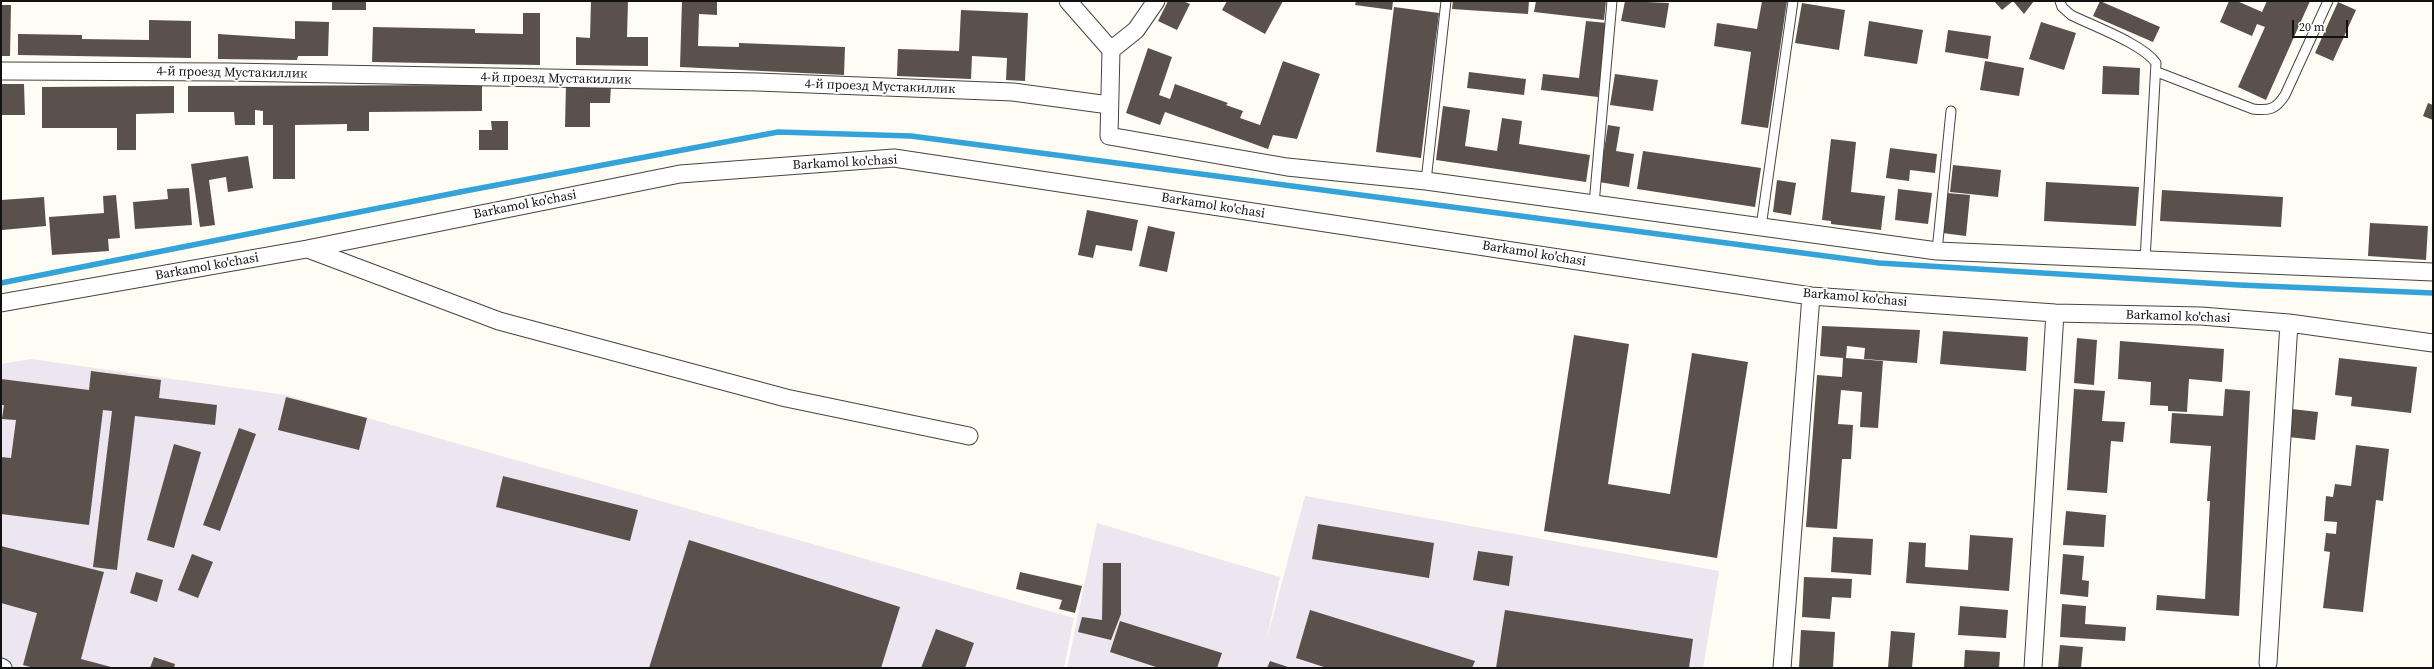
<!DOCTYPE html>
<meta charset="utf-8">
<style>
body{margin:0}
#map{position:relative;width:2434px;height:669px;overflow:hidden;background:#fffcf4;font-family:"Source Serif 4",serif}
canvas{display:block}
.frame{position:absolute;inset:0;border:2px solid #111;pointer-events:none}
.scale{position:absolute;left:2292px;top:20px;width:56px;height:18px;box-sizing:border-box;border:2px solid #111;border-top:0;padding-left:5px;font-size:12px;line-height:14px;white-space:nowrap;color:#111;-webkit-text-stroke:3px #fff;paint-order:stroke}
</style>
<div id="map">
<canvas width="2434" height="669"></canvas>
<div class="frame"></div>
<div class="scale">20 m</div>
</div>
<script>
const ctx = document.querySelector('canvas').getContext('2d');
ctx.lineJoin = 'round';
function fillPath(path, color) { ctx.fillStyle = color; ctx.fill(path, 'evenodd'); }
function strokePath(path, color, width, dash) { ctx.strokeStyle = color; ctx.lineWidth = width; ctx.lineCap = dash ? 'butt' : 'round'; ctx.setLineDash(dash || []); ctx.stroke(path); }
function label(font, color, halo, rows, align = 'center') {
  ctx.font = font + ' "Source Serif 4",serif'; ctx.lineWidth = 4; ctx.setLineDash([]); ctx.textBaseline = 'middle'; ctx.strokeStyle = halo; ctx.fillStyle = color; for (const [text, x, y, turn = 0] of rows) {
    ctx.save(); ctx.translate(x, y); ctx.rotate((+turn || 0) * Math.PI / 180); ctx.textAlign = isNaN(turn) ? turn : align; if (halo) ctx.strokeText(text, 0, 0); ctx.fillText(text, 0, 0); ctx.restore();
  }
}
const industrial = new Path2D(`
 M31 359 286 395 1074 618 1064 668H1V364Z
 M1305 496 1719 571 1703 668H1067L1097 523 1280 577 1266 642Z`);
const stream = new Path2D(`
 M1 283 465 191 778 132 911 136 1879 263 2239 285 2433 293`);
const building = new Path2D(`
 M332 1H366V10H332Z
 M591 1H628L627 37H648V66L576 65V37L590 38Z
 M682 1H717V15L699 14 698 46 739 47V43L845 47 844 75 680 67Z
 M1168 1H1183L1190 4 1177 30 1158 21Z
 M1227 1H1283L1265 34 1222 10Z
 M1356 1H1393L1392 10 1355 5Z
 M1453 1H1529L1528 14 1452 9Z
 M1536 1H1606L1604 20 1534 12Z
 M1625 1 1669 3 1665 28 1621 21Z
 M1762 1H1787L1768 128 1741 124 1751 52 1714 46 1717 23 1757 29Z
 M1994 1H2034L2024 14 2013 1 2002 10Z
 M2100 1 2160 27 2153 42 2093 16Z
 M2229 1H2237L2262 12 2267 1H2310L2266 100 2238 87 2265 27 2257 24 2252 36 2220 22Z
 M2338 2 2356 10 2333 61 2315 53Z
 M1802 3 1845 10 1839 50 1795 43Z
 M1 5H11L10 56H1Z
 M1394 7 1439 13 1421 158 1376 152Z
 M961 10 1028 13 1025 81 1006 80 1007 58 972 56 971 79 897 76 898 49 959 51Z
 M523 13H540V65L372 62 373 27 475 29V33L523 34Z
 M149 20 191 21V58L18 55V34L82 35V39L149 40Z
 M295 21 329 22 328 56H298L297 60 218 59V34L295 39Z
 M1586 21 1607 23 1598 97 1541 90 1543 74 1579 78Z
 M1869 21 1923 30 1917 64 1864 56Z
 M2041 22 2076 33 2064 70 2029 59Z
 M1948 30 1991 36 1988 59 1945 52Z
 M1148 48 1172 57 1159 95 1170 99 1175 84 1228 103 1226 105 1243 111 1240 118 1260 125 1283 61 1320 74 1297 139 1273 135 1268 149 1165 112 1160 125 1126 113Z
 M1985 61 2024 68 2019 96 1980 90Z
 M2103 66 2140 68 2139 95 2102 94Z
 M1469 72 1526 79 1524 95 1467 88Z
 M1615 74 1658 80 1653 111 1610 105Z
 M1 84H24L25 115H1Z
 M566 84 611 85 610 103H590V127H565Z
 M482 85V111L369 112V131H347V124L295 125V179H273V125H263V111L255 110V125H235L234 112H188V86Z
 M174 86V113L136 114V150H117V128H42V87Z
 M2428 103 2433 105V120L2423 116Z
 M1443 106 1470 110 1465 146 1497 151 1502 118 1522 121 1519 144 1590 155 1586 182 1436 160Z
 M491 121H508V150H479V130H492Z
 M1608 125 1620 127 1616 151 1634 154 1629 187 1599 182Z
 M1831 139 1856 142 1851 192 1885 196 1881 230 1831 224V221L1822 220Z
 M1890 148 1937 154 1935 173 1910 170 1909 181 1886 178Z
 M1643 151 1761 168 1755 207 1637 189Z
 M248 156 253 188 228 192 226 177 209 180 215 225 200 227 191 164Z
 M1953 165 2001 170 1998 197 1950 192Z
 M1777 180 1796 183 1791 215 1773 212Z
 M2046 182 2139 187 2136 226 2044 221Z
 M189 188 192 225 135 229 133 202 168 199 167 189Z
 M1898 189 1932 193 1928 224 1895 220Z
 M2162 190 2283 197 2281 227 2160 221Z
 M1947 193 1970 195 1966 236 1942 233Z
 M116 195 120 238 108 239 109 251 52 255 49 217 104 213 103 196Z
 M44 197 46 226 2 230 1 200Z
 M1087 210 1138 220 1132 251 1096 245 1093 258 1078 255Z
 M2370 223 2428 226 2426 260 2368 256Z
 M1148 226 1175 232 1167 272 1139 266Z
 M1822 326 1920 330 1917 363 1864 359 1865 348 1847 346 1846 358 1883 361 1878 428 1860 427 1862 392 1841 390 1838 424 1853 425 1851 459H1842L1837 529 1806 527 1817 375 1842 377 1843 358 1820 356Z
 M1943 331 2028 337 2026 371 1940 364Z
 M1574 335 1629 344 1608 484 1670 494 1692 353 1748 362 1717 558 1544 531Z
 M2077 338 2097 340 2094 385 2074 383Z
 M2120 341 2224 349 2222 382 2189 379 2187 412 2168 411V406L2150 405 2151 382 2118 379Z
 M2339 358 2417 367 2411 413 2351 406 2352 397 2335 395Z
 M91 371 161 380 159 398 217 405 215 425 135 416 117 570 93 567 112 411 103 410 89 525 1 514V457L11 458 16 420 2 419 4 405H1V379L89 390Z
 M2074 389 2105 391 2102 421 2125 422 2123 442 2111 441 2107 493 2067 490Z
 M2225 389 2250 391 2239 616 2156 610 2157 595 2205 599 2210 501H2207L2211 446 2170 443 2172 413 2223 416Z
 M286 397 367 418 359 450 278 430Z
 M2292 409 2318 412 2315 440 2289 437Z
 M239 428 256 434 220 531 203 525Z
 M174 444 201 452 174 548 147 540Z
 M2356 445 2389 449 2383 501 2376 500 2363 612 2323 608 2330 552 2324 551 2326 533 2336 534 2337 522 2324 521 2326 496 2333 497 2335 484 2351 486Z
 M503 476 638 510 630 541 496 507Z
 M2066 511 2106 515 2104 547 2063 545Z
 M1318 524 1434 543 1429 578 1312 559Z
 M1970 535 2013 538 2009 591 1906 583 1909 542 1926 543 1925 567 1968 570Z
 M1833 537 1873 539 1871 575 1831 572Z
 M689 540 900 607 881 668H649Z
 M1 546 104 572 81 659 115 668H34L23 665 37 613 1 603Z
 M1478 551 1513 556 1509 586 1473 580Z
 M192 554 213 562 198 598 178 590Z
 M2063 554 2084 556 2082 580 2089 581 2088 597 2060 594Z
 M1103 563H1121V614L1111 640 1078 632 1082 617 1102 620Z
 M136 572 163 580 157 602 130 593Z
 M1020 572 1082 586 1075 613 1059 609 1062 600 1016 589Z
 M1804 577 1852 579 1851 598 1832 597 1830 619 1802 617Z
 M2062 604 2086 606 2085 624 2126 627 2125 641 2060 637Z
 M1960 606 2008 610 2006 638 1958 635Z
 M1310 610 1475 661 1472 668H1327L1296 658Z
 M1505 610 1693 639 1689 668H1496Z
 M1120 621 1222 653 1217 668H1159L1110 652Z
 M936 629 974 643 965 668H921Z
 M1801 630 1835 632 1833 668H1799Z
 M1891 631 1915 633 1912 668H1888Z
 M2060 645 2083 647 2081 668H2058Z
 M1965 650 2000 652 1999 668H1964Z
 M154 657 175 664 174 668H150Z
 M1270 661 1291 668H1267Z`);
const lane = new Path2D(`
 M2060 1 2062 7 2071 15C2093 26 2143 44 2156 63L2145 260
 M2157 72 2253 109C2270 111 2276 109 2285 95L2328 1
 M1426 181 1446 1
 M1594 204 1612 1
 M1761 227 1793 1
 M1937 251 1951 111`);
const street = new Path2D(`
 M1068 1 1111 50 1109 136 1287 167 1426 181 1937 251 2433 272
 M1111 50 1136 30 1156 1
 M1 71 230 72 758 82 1013 92 1109 105
 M308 249 499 321 786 398 969 436
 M1 303 307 249 680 174 894 158 1811 296 2055 313 2201 316 2289 323 2433 343
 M2268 663 2289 323
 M1 667 3 668
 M1782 668 1811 296
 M2033 668 2055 313`);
const streetNames = [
 ["4-й проезд Мустакиллик",232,73,1],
 ["4-й проезд Мустакиллик",556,79,1],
 ["4-й проезд Мустакиллик",880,87,2],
 ["Barkamol ko'chasi",845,163,-3],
 ["Barkamol ko'chasi",525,205,-11],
 ["Barkamol ko'chasi",1213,206,9],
 ["Barkamol ko'chasi",1534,254,9],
 ["Barkamol ko'chasi",207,267,-10],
 ["Barkamol ko'chasi",1855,298,5],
 ["Barkamol ko'chasi",2178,317,2]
];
fillPath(industrial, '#ede5ef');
strokePath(stream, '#34a3d9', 5.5);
fillPath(building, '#5a504c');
strokePath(lane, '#444', 11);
strokePath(street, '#444', 19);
strokePath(lane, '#fff', 9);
strokePath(street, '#fff', 17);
label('13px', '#111', '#fff', streetNames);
</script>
